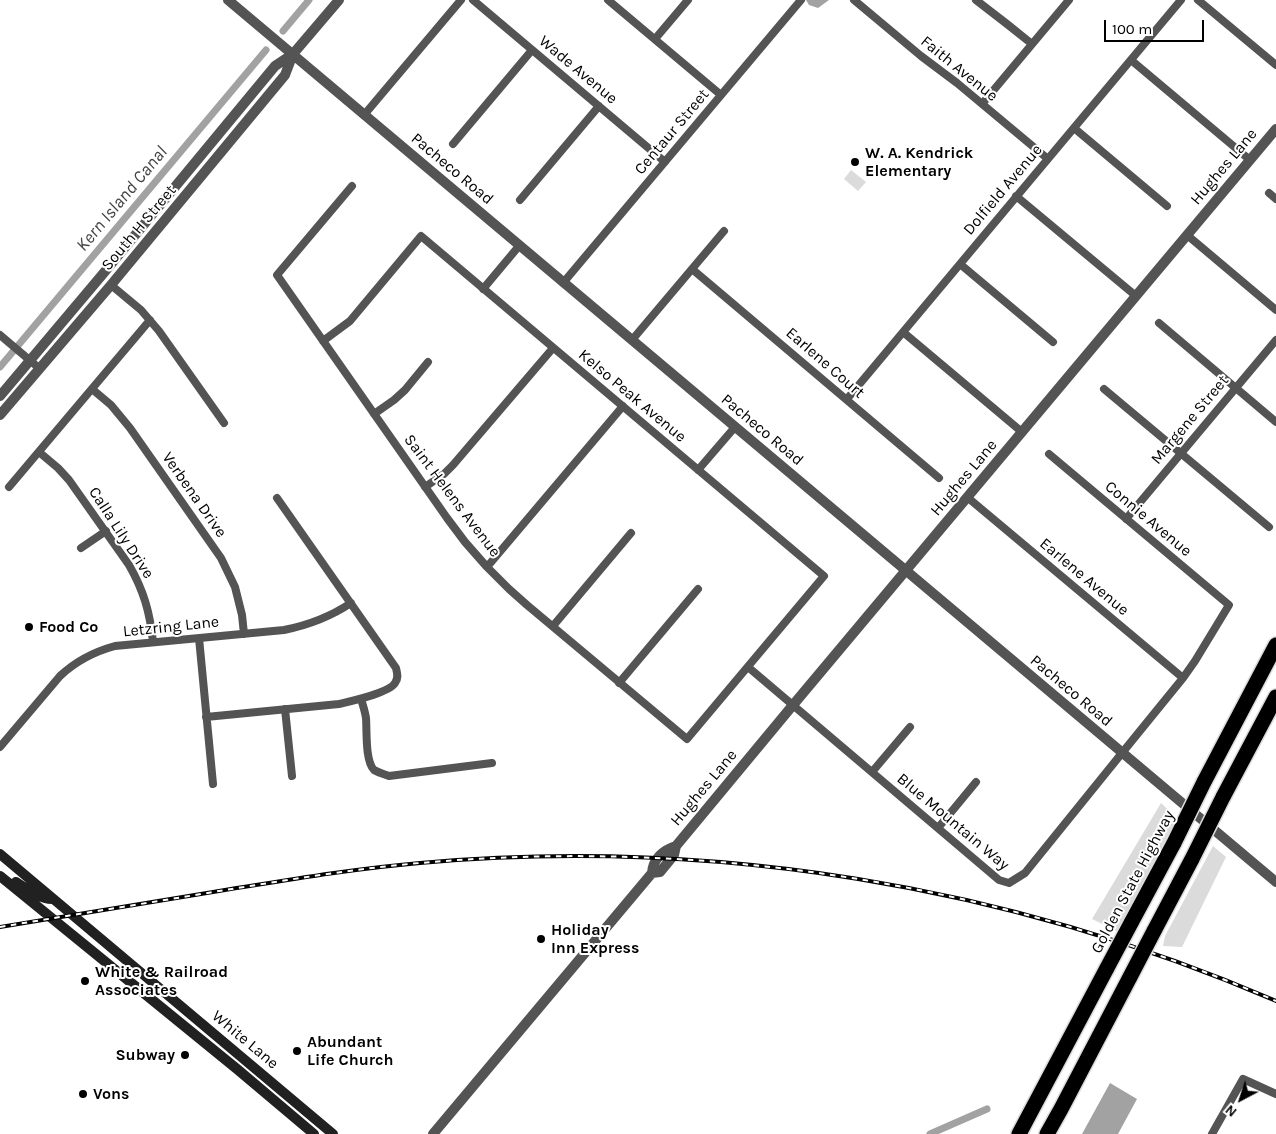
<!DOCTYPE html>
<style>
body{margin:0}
#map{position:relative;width:1276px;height:1134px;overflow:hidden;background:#fff;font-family:Karla,sans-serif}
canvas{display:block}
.north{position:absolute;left:1216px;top:1074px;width:50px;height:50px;-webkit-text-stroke:4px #fff;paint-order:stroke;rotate:220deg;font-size:14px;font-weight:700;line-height:20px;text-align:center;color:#000}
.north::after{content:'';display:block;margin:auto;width:18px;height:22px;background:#000;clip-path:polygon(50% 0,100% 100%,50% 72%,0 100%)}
.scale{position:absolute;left:1104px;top:20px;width:100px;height:22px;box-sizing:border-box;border:2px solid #000;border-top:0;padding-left:6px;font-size:15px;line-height:18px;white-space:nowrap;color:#000;-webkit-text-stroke:4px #fff;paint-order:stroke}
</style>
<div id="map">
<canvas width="1276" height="1134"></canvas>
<div class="north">N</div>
<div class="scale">100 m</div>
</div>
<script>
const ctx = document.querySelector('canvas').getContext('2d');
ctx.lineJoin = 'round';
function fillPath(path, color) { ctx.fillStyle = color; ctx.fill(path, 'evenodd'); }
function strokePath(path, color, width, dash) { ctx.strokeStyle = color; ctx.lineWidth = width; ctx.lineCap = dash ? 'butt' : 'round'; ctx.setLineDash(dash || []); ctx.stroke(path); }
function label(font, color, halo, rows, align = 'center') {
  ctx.font = font + ' Karla,sans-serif'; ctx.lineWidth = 4; ctx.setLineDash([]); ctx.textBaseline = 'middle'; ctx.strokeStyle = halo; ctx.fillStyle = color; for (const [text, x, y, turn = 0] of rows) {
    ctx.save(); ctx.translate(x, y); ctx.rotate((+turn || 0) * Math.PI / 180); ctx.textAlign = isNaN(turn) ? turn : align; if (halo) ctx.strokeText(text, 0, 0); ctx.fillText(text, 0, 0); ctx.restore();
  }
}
const green = new Path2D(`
 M851 170 866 182 858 191 844 179Z
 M1161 803 1177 818 1124 921 1117 931 1092 919Z
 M1213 846 1226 857 1182 947 1163 946 1165 936Z`);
const water = new Path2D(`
 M806 0H829L818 8 809 5Z
 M1110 1083 1137 1099 1118 1134H1082Z`);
const canal = new Path2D(`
 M283 31 309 0
 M0 367 266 50
 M930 1134 987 1109`);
const minor = new Path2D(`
 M473 0 665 162
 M608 0 721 95
 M854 0 921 56 957 83 1048 159
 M976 0 1007 24 1032 44
 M1198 0 1276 65
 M655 39 688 0
 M1131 60 1250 160
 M982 104 1069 0
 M364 115 461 0
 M1074 128 1167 206
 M453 144 532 50
 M1269 193 1276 199
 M1016 196 1136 296
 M520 200 599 106
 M1187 235 1276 310
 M960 264 1053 342
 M692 269 939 478
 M563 283 801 0
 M111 285 141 310 159 331 224 423
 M483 289 519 246
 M1159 323 1276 422
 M903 332 1022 432
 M0 335 39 368
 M632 340 724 231
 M323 341 350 321 421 236 824 576 687 739 527 605 509 589 487 567 465 542 447 518 277 275 352 186
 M92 389 111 405 130 428 221 558 235 587 242 615 244 634
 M1104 389 1269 527
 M847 399 1181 0
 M374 414 394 400 405 390 428 362
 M39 452 58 468 69 480 129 565C144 591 150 613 153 642
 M698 470 735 427
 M9 487 150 320
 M425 487 444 474 453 465 553 348
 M967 497 1183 678
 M1126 519 1276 340
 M81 548 106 531
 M487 567 623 406
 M553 626 631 533
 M199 638 213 784
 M748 667 999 880 1009 883 1025 873 1122 753 1183 678 1195 661 1229 605 1049 454
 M619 683 698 589
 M361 699C363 705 365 712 366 718 367 731 365 761 374 770 379 773 384 774 389 776L492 763
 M285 709 292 776
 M206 717 339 704C351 701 389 693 395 683 399 678 397 673 396 668L277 498
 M0 747 60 676C76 661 93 652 115 646L284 630C309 625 330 617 351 603
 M872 772 910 727
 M938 828 976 782
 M1212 1134 1243 1079 1276 1094`);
const tertiary = new Path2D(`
 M228 0 1276 882
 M0 396 102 275 275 66 293 54 339 0
 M0 415 111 285 285 75 293 54
 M652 873 660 872 674 855 676 846 793 705 1276 129
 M433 1134 652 873C653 859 663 850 676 846`);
const secondary = new Path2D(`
 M0 854 333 1134
 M0 876 237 1069 314 1134
 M16 882C27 889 39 899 52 899`);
const motorway = new Path2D(`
 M1204 782 1276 645
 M1223 797 1276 697
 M1131 923 1174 843
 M1154 931 1192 859
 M1019 1134 1107 968
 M1047 1134 1061 1109 1130 977`);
const rail = new Path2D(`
 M0 927C71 915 142 904 213 892 282 881 350 869 420 863 712 837 1007 885 1276 1001`);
const motorwayBridge = new Path2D(`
 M1174 843 1204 782
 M1192 859 1223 797
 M1107 968 1131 923
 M1130 977 1154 931`);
const markers = [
 [855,162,5,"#000"],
 [29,627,5,"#000"],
 [541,939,5,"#000"],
 [85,981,5,"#000"],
 [297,1051,5,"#000"],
 [185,1055,5,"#000"],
 [83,1094,5,"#000"]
];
const streetNames = [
 ["Faith Avenue",959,69,39],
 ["Wade Avenue",578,70,40],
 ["Centaur Street",672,132,-50],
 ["Hughes Lane",1224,167,-50],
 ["Pacheco Road",452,169,40],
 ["Dolfield Avenue",1003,190,-50],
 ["South H Street",139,228,-50],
 ["Earlene Court",825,363,41],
 ["Kelso Peak Avenue",632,396,40],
 ["Margene Street",1190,420,-50],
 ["Pacheco Road",762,430,40],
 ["Hughes Lane",964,478,-50],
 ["Verbena Drive",194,495,55],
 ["Saint Helens Avenue",452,496,53],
 ["Connie Avenue",1148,519,40],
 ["Calla Lily Drive",121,533,57],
 ["Earlene Avenue",1084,577,40],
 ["Letzring Lane",171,627,-6],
 ["Pacheco Road",1071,691,40],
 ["Hughes Lane",704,788,-50],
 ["Blue Mountain Way",953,822,40],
 ["Golden State Highway",1133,882,-62],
 ["White Lane",245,1040,40]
];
const poiNames = [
 ["W. A. Kendrick",865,153],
 ["Elementary",865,171],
 ["Food Co",39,627],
 ["Holiday",551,930],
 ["Inn Express",551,948],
 ["White & Railroad",95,972],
 ["Associates",95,990],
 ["Abundant",307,1042],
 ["Life Church",307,1060],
 ["Subway",175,1055,"right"],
 ["Vons",93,1094]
];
const waterNames = [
 ["Kern Island Canal",122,199,-50]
];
fillPath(green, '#dbdbdb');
fillPath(water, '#a2a2a2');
strokePath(canal, '#a2a2a2', 7);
strokePath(motorway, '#dbdbdb', 18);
strokePath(minor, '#545454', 8);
strokePath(tertiary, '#545454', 10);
strokePath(secondary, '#212121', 10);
strokePath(motorway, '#000', 15);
strokePath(rail, '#000', 4);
strokePath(rail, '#fff', 2, [5.5]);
strokePath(motorwayBridge, '#dbdbdb', 18, []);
strokePath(motorwayBridge, '#000', 15);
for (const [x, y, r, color] of markers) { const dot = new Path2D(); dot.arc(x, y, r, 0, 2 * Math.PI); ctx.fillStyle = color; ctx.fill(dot); strokePath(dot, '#fff', 2); }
label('16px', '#000', '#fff', streetNames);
label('bold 16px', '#000', '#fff', poiNames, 'left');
label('italic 18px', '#434343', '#fff', waterNames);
</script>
